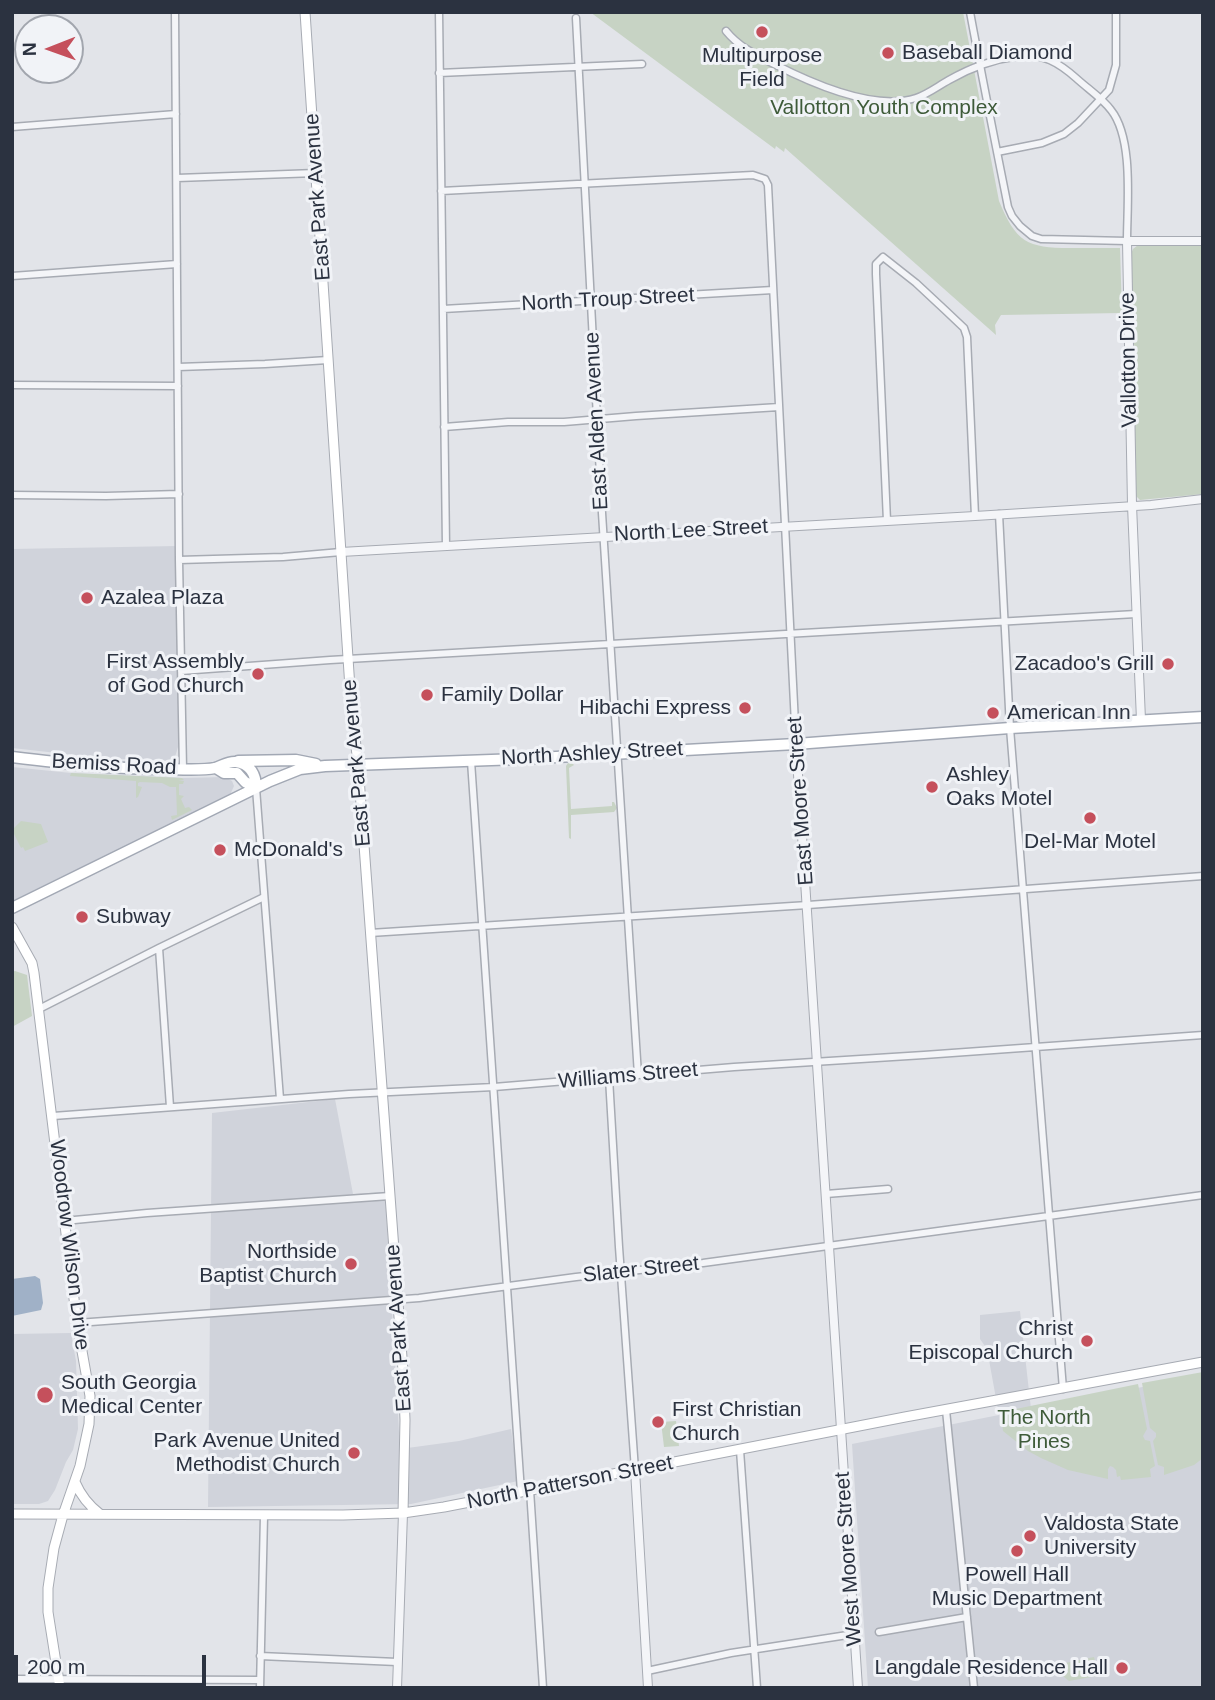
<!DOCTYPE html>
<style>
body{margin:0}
#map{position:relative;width:1215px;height:1700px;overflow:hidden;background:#e2e4e9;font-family:Arial,sans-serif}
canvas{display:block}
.frame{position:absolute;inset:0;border:14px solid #2b3240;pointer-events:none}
.north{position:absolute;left:14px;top:14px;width:70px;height:70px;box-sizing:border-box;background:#f1f3f7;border:2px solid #a2a6ae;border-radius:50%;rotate:269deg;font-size:19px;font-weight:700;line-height:28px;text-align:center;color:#2b3240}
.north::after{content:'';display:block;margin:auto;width:24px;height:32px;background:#c5505c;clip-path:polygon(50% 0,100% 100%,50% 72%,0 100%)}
.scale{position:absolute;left:14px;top:1655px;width:192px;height:32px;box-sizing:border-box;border:4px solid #2b3240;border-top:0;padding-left:9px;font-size:21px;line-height:24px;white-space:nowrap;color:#2b3240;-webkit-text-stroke:5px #f1f3f7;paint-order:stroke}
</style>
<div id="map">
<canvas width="1215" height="1700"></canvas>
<div class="frame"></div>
<div class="north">N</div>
<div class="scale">200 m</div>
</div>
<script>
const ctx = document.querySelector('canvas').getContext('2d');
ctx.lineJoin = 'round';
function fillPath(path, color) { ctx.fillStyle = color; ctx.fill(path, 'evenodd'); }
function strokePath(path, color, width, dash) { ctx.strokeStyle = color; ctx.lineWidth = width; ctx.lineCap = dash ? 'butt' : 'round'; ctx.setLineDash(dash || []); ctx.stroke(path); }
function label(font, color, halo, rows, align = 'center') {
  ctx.font = font + ' Arial,sans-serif'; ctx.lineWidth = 6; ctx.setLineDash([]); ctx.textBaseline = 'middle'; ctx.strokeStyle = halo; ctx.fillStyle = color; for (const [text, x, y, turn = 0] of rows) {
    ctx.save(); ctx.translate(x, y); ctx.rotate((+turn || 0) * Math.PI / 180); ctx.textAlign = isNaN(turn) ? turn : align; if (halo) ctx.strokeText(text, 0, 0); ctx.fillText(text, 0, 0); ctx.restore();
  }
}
const built = new Path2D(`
 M177 546 178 747 175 757 169 761 102 758 12 748V549Z
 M12 767 71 773 182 778 225 777 232 781 234 786 230 795 12 901Z
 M335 1099 353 1194 385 1192 400 1449 459 1441 511 1429 518 1481 411 1504 208 1507 212 1113Z
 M1020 1311 1031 1409 1203 1375V1688H868L852 1444 999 1415 987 1349 980 1339V1315Z
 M71 1333 76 1361 78 1429 73 1450 66 1462 55 1490 48 1501 39 1504H12V1334Z`);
const green = new Path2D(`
 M590 12H963L999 201C1016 242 1027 248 1070 248 1087 248 1103 248 1120 248L1122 313 1001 315 995 325 996 335 785 148 784 152 776 146 775 149Z
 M1138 245H1203V494L1140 500 1136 496 1131 254 1133 249Z
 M568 763H572L574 765 569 768 571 809 612 806V802H614L617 808 614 812 571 815V839L569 838 566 766Z
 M71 773 182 778 184 780H178L184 781 183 784H179V795L184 796 181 799 185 808 189 807 192 810 172 820 171 816 177 815 176 787H170L162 783 140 782 138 783V786L142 787 138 797 136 798V781L70 776Z
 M21 821 41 824 48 842 25 851 23 847 21 848 12 830Z
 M15 971 27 975 32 1016 12 1027V972Z
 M1203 1372V1458L1194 1465 1164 1475V1467L1158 1465 1153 1441 1156 1437V1433L1150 1428 1142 1383Z
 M1138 1384 1147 1429 1143 1436 1145 1440 1150 1441 1155 1466 1150 1469 1151 1477 1121 1480 1120 1476 1117 1477 1116 1470 1113 1467 1110 1466 1108 1469V1479L1068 1470 1041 1458 1028 1451 1003 1431 1001 1412Z
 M676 1421 679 1446 664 1447 661 1422Z
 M1094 1657 1098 1674 1097 1676 1069 1681 1051 1666Z`);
const water = new Path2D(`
 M35 1276 40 1279 43 1303 41 1310 12 1316V1279Z`);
const minor = new Path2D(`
 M175 12 179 560 183 769
 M439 12 446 546
 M576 18 602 513 638 1075
 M726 31C739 47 756 55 774 64 811 83 874 111 916 98 928 94 938 86 949 80 970 68 994 59 1019 56 1043 53 1059 63 1076 78 1088 89 1102 98 1111 110 1134 139 1127 205 1127 241L1041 239 1032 236 1020 226 1012 216 1008 207C995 142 982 77 970 12
 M439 73 642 64
 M12 127 176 114
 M997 152 1042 143 1064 134 1078 123 1109 90 1116 65V12
 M177 178 316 173
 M441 191 753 175 765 179 768 185 796 744
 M12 276 177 264
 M443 309 773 290
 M178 367 265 364 328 360
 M12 385 178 386
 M444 427 508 422H564L636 416 779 407
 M12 495 106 496 179 494
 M999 514 1010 728 1063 1389
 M887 521 876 274V264L883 257 916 283 945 310 964 328 967 337 975 516
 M179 560 283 557 341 552
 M181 671 330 660 1136 614
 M471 761 521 1492
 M256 788 280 1099
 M370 933 808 905 1203 876
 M159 948 170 1107
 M39 1009 159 948 264 897
 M609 1078 619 1247 635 1470
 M53 1116 349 1094 494 1087 734 1067 924 1055 1203 1035
 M826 1194 888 1189
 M64 1221 147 1213 390 1196
 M77 1323 419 1298 576 1277 703 1263 1203 1195
 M946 1410 974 1688
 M740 1450 757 1688
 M530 1490 543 1688
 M879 1632 967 1617
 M260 1656 397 1662
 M647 1671 731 1653 854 1634
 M12 1679 260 1680
 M260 1688 264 1516`);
const tertiary = new Path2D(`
 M341 552 975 516 1151 505 1203 499
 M1141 720 1132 505 1127 241H1203
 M796 744 858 1688
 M635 1470 648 1688
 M397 1688 403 1513`);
const secondary = new Path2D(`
 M305 12 351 703 358 764 403 1371 405 1420 403 1513
 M12 927 32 963 34 973 77 1323 90 1396 89 1424 80 1466 63 1515 54 1548 48 1588V1612L60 1688
 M75 1482C81 1496 88 1505 100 1514
 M12 1514 343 1515 403 1513 444 1507 905 1417 1203 1362`);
const primary = new Path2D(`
 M12 757C62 763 112 769 162 769 177 769 201 771 215 768 222 766 228 761 236 762 251 764 256 775 256 788
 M238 761 296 760 316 764
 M216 768 224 773H237L245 782 256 788
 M12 908 270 781 300 769 325 766 519 759 796 744 1010 728 1203 717`);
const markers = [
 [762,32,7,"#c5505c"],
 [888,53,7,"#c5505c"],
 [87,598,7,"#c5505c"],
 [1168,664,7,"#c5505c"],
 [258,674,7,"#c5505c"],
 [427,695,7,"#c5505c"],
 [745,708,7,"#c5505c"],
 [993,713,7,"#c5505c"],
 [932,787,7,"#c5505c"],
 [1090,818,7,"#c5505c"],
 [220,850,7,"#c5505c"],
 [82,917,7,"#c5505c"],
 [351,1264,7,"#c5505c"],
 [1087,1341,7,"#c5505c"],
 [45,1395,9,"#c5505c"],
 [658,1422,7,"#c5505c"],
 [354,1453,7,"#c5505c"],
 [1030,1536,7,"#c5505c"],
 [1017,1551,7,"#c5505c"],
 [1122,1668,7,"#c5505c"]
];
const poiNames = [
 ["Baseball Diamond",902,53],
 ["Multipurpose",762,56,"center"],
 ["Field",762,80,"center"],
 ["Azalea Plaza",101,598],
 ["First Assembly",244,662,"right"],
 ["of God Church",244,686,"right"],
 ["Zacadoo's Grill",1154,664,"right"],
 ["Family Dollar",441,695],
 ["Hibachi Express",731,708,"right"],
 ["American Inn",1007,713],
 ["Ashley",946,775],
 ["Oaks Motel",946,799],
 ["Del-Mar Motel",1090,842,"center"],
 ["McDonald's",234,850],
 ["Subway",96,917],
 ["Northside",337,1252,"right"],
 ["Baptist Church",337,1276,"right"],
 ["Christ",1073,1329,"right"],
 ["Episcopal Church",1073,1353,"right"],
 ["South Georgia",61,1383],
 ["Medical Center",61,1407],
 ["First Christian",672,1410],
 ["Church",672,1434],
 ["Park Avenue United",340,1441,"right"],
 ["Methodist Church",340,1465,"right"],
 ["Valdosta State",1044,1524],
 ["University",1044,1548],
 ["Powell Hall",1017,1575,"center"],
 ["Music Department",1017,1599,"center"],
 ["Langdale Residence Hall",1108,1668,"right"]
];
const parkNames = [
 ["Vallotton Youth Complex",884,108],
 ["The North",1044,1418],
 ["Pines",1044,1442]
];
const streetNames = [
 ["East Park Avenue",318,197,-94],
 ["North Troup Street",608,300,-3],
 ["Vallotton Drive",1129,360,-91],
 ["East Alden Avenue",597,421,-93],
 ["North Lee Street",691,531,-3],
 ["North Ashley Street",592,754,-3],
 ["East Park Avenue",357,763,-95],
 ["Bemiss Road",114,765,3],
 ["East Moore Street",801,801,-94],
 ["Williams Street",628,1076,-5],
 ["Woodrow Wilson Drive",69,1245,83],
 ["Slater Street",641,1270,-6],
 ["East Park Avenue",399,1328,-94],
 ["North Patterson Street",570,1483,-11],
 ["West Moore Street",849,1559,-94]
];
fillPath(built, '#d0d3db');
fillPath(green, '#c7d3c4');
fillPath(water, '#a0b1c7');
strokePath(minor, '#a7abb3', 9);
strokePath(tertiary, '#a7abb3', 10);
strokePath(secondary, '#a7abb3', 11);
strokePath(primary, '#a2a8b4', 13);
strokePath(minor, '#f4f5f8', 6);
strokePath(tertiary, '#f4f5f8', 8);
strokePath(secondary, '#fff', 9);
strokePath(primary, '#fff', 10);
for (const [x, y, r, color] of markers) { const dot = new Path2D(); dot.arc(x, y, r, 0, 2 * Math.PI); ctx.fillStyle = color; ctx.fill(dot); strokePath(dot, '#f1f3f7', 2.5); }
label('21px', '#2b3240', '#f1f3f7', poiNames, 'left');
label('21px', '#3e5b39', '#f1f3f7', parkNames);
label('21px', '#2b3240', '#f1f3f7', streetNames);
</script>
